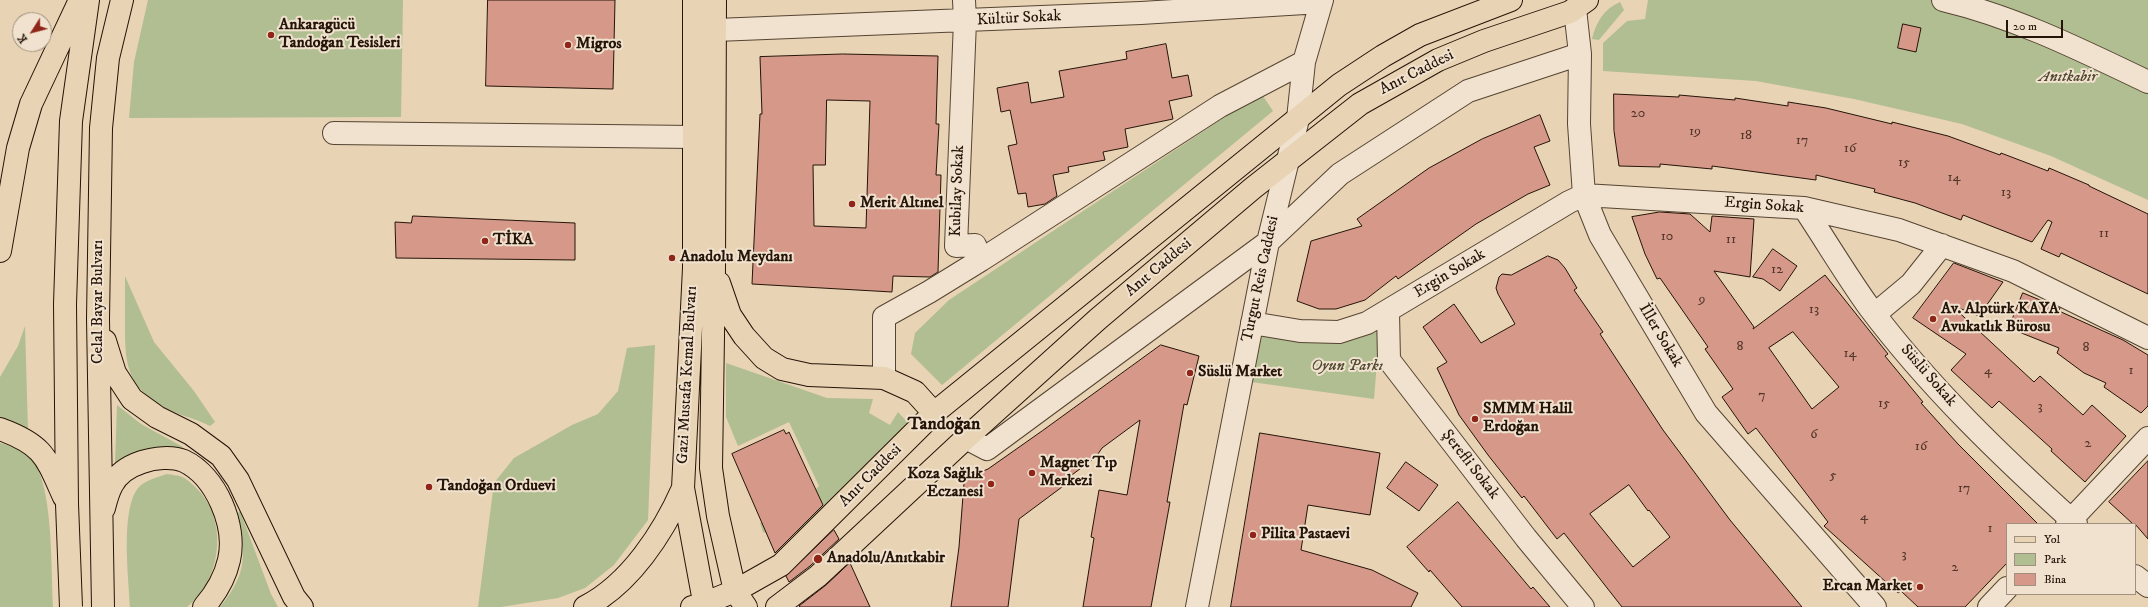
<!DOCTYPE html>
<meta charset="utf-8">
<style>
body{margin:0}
#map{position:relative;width:2148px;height:607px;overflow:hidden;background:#e8d3b4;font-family:"IM FELL DW Pica",serif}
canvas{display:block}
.legend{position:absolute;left:2006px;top:523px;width:130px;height:72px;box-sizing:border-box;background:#f0e2ce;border:1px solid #9f907f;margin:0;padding:5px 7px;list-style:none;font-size:12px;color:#251408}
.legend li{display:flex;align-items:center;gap:8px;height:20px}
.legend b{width:20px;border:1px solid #9f907f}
.north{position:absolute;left:12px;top:12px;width:40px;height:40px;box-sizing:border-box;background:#f0e2ce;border:1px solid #9f907f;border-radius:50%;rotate:234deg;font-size:11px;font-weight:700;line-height:16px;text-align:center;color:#251408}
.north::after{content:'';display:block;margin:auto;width:14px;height:18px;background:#8f2418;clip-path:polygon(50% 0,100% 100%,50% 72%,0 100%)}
.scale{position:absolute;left:2006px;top:20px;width:57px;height:18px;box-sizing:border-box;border:2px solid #251408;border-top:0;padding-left:5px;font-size:12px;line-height:14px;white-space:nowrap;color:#251408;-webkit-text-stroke:3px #f0e2ce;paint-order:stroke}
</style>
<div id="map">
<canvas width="2148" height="607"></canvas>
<ul class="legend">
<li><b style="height:5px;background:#e8d3b4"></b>Yol</li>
<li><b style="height:11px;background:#b1be91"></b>Park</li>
<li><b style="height:11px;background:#d59889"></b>Bina</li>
</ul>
<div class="north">K</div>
<div class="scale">20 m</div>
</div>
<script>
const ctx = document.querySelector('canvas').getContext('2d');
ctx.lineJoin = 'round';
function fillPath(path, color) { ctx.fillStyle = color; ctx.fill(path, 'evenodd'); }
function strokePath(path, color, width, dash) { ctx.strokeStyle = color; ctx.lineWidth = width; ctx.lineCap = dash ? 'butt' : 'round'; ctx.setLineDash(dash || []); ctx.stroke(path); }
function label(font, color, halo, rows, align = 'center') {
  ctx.font = font + ' "IM FELL DW Pica",serif'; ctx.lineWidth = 4; ctx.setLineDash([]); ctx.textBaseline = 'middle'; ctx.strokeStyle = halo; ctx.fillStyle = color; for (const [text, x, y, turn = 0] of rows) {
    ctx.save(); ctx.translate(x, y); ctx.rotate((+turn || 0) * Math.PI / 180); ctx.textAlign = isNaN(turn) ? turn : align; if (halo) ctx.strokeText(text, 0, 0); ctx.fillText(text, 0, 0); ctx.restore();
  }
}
const green = new Path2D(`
 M148 0H403L401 117 129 118 134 62Z
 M1648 0H2148V200L2051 156 1962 124 1854 99 1756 81 1603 71V43L1627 21 1645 19Z
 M1620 2 1624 10 1599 40 1592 39C1596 22 1604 9 1620 2Z
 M1261 93 1273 111 942 385 911 354 915 333 949 300Z
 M125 276 154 342 194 391 215 422 210 426C195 418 177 415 162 406 128 386 125 365 125 329 125 311 125 294 125 276Z
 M1380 325 1374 399 1251 382 1260 334Z
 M25 326 28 431 0 422V377L18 346Z
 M655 345 648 520 614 565 585 588 558 598 501 607H478L494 483 514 458 572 425 598 414 618 391 627 348Z
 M726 363 827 398 873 399 869 413 890 425 898 412 908 423 801 530 783 539 763 532 760 523 812 493 819 486 789 422 738 446 726 417Z
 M117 405 141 424 183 447 182 450C154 446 140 449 115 463Z
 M0 443C14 447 30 453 37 467 53 500 51 569 53 607H0Z
 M167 474C171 475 178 475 182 477 189 480 196 488 201 493 228 526 220 581 187 607H130C129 579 119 504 141 485 149 479 158 477 167 474Z
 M240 511 271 594 278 607H220C248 573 246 554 237 514Z`);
const building = new Path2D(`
 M488 0H615L613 89 486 86Z
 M1903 24 1921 28 1916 52 1898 48Z
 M1166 44 1172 78 1188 75 1192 96 1169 101 1173 119 1125 129 1128 147 1103 152 1105 160 1068 167 1069 172 1053 175 1057 196 1045 204 1028 207 1026 193 1018 194 1008 146 1017 144 1010 110 1001 112 997 88 1028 82 1031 103 1064 97 1059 71 1127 59 1126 52Z
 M843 54 938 56 936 124H939L936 175H941L938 272 930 277 893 276 892 292 752 284 760 114H762L760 57ZM827 100 870 101 866 228 814 226 813 165H825Z
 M1614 94 1679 97V95L1735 100V98L1788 106V102L1826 108 1892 124V122L1948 136 2000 155 2001 153 2048 171 2049 168 2089 185V186L2148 214V294L2061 253 2059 257 2041 249 2052 222 2048 220 2032 242 1963 215 1961 220 1915 203 1874 192 1875 189 1816 175V180L1712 166V169L1660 164V167L1619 166 1614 131Z
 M1540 115 1550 141 1534 147 1550 185 1528 194 1476 224 1398 279 1396 276 1365 300 1336 309H1319L1297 301 1311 241 1362 226 1357 219 1429 168 1482 139Z
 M1660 212 1690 214 1710 232 1712 216 1754 219 1750 277 1714 271 1754 327 1753 329 1825 275 1888 354 1885 356 1923 402 1921 403 1958 444 2038 524H2007V563L1965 607H1918L1901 591 1898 593 1824 526 1828 522 1756 428 1748 434 1722 397 1733 389 1705 349 1708 347 1660 278 1657 279 1645 254 1632 217ZM1793 332 1839 387 1812 409 1769 348Z
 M413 216 575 223V260L396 258 395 222 411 223Z
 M1773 249 1797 266 1780 291 1763 279 1753 277Z
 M1548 256 1558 260 1565 268 1577 288 1574 290 1603 332 1600 334 1663 430 1730 520 1802 607H1622L1564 533 1557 539 1524 496 1522 498 1488 455 1459 415 1437 368 1447 362 1423 327 1454 304 1481 343 1515 324 1498 294 1496 288 1499 277 1502 274 1511 275ZM1629 485 1648 511 1649 510 1670 537 1633 567 1590 514Z
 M1954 263 2003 282 1979 316 1951 305 2034 382 2040 376 2083 415 2092 405 2126 436 2085 482 2051 451 2052 449 1999 401 1992 408 1951 370 1966 354 1913 318Z
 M2023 293 2057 307 2060 308 2059 311 2123 340 2148 355V406L2141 413 2104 387 2106 383 2084 373 2057 353 2059 348 2009 328Z
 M1161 345 1199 356 1187 405 1184 404 1167 502H1170L1151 607H1083L1094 538 1091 537 1099 490 1127 495 1140 420 1102 448 1096 457 1061 483 1066 484 1019 519 1008 607H951L959 547 964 483 976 474 988 469 1042 431Z
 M784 430 786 434 789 432 823 505 775 553 732 454Z
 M1260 433 1380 453 1370 515 1308 505 1301 550 1372 570 1418 593 1411 607H1231Z
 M2148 461V539L2135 524H2133L2109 502Z
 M1406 462 1438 485 1419 511 1387 488Z
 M1458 502 1531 589 1533 587 1550 607H1462L1430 570 1429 572 1407 547Z
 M834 530 839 539 810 566 789 582 786 576Z
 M850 563 870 607H800L799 606 826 585Z`);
const minor = new Path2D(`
 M1943 0C2015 17 2081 50 2148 82
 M1575 9 1580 54 1579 124 1584 195 1600 235 1706 413 1875 607
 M716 30 1141 13 1321 2
 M334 133 694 137
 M1804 208C1826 241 1846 275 1869 307 1929 387 2002 457 2076 524
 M981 260 1220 106 1304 62
 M1388 312 1389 360 1526 538 1583 607
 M1875 314 1911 284 1942 245
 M1252 323 1300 331 1339 332 1367 323 1569 202 1584 195 1804 208 1899 230 2013 271 2148 338
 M884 378V317L929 292 981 260 975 245 956 246 965 21 964 0
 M966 438 987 449 1268 242 1340 174 1468 91 1580 54
 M2067 524 2148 438
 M2135 576 2148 586
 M1197 607 1268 242 1298 119 1304 62 1322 0
 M1989 607 2007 588`);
const major = new Path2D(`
 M694 0V268L683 488 705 607
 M715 0 714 269 711 468 718 516 735 591 746 607
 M0 251 18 148 31 104 80 0
 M719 283 730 315 744 336 764 358 782 369 809 375 884 378 915 392 934 413
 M105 341 115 373 132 399 157 417 191 434 221 456 238 480 294 597 302 607
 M0 429C44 445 46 457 64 497
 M67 504 65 304 71 121 88 0
 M104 508C106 500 108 492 112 485 118 473 130 466 142 462 154 458 172 456 184 461 216 476 237 526 229 560 225 578 216 593 204 607
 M103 607 98 319 101 128 108 58 122 0
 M585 607C630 584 663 533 683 488
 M692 607 703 604 735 591 781 565 934 413 1339 85 1383 56 1420 35 1511 0
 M777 607 818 576 966 438 1098 319 1253 188 1360 104 1438 60 1484 41 1570 12 1587 0`);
const majorBridge = new Path2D(`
 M67 504 71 607`);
const markers = [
 [271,35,4,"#8f2418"],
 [568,45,4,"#8f2418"],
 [852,204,4,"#8f2418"],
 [485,241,4,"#8f2418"],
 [672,258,4,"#8f2418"],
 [1933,319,4,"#8f2418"],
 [1190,373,4,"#8f2418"],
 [1475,419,4,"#8f2418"],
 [1032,473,4,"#8f2418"],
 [991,484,4,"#8f2418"],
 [429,487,4,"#8f2418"],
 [1253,535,4,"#8f2418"],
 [818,559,5,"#8f2418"],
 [1920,587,4,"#8f2418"]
];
const numberNames = [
 ["20",1638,114],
 ["19",1695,132],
 ["18",1746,136],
 ["17",1802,141],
 ["16",1850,149],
 ["15",1904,163],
 ["14",1954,178],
 ["13",2006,193],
 ["11",2104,234],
 ["10",1667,237],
 ["11",1731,240],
 ["12",1777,270],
 ["9",1702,300],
 ["13",1814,310],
 ["8",1740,347],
 ["8",2086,348],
 ["14",1850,354],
 ["4",1988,371],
 ["1",2131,371],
 ["7",1762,396],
 ["15",1884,404],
 ["3",2040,407],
 ["6",1814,435],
 ["2",2088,444],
 ["16",1921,447],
 ["5",1833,476],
 ["17",1964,489],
 ["4",1864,517],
 ["1",1990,529],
 ["3",1904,555],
 ["2",1955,568]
];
const streetNames = [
 ["Kültür Sokak",1019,19,-3],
 ["Anıt Caddesi",1417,73,-27],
 ["Kubilay Sokak",958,191,-88],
 ["Ergin Sokak",1764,206,4],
 ["Anıt Caddesi",1159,268,-40],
 ["Ergin Sokak",1450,274,-31],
 ["Turgut Reis Caddesi",1261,279,-78],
 ["Celal Bayar Bulvarı",99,302,-90],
 ["İller Sokak",1660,336,59],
 ["Gazi Mustafa Kemal Bulvarı",688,375,-87],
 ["Süslü Sokak",1928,376,49],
 ["Şerefli Sokak",1470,465,52],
 ["Anıt Caddesi",871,476,-45]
];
const poiNames = [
 ["Ankaragücü",279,26],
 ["Tandoğan Tesisleri",279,44],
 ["Migros",576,45],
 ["Merit Altınel",860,204],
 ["TİKA",493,241],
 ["Anadolu Meydanı",680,258],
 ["Av. Alptürk KAYA",1941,310],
 ["Avukatlık Bürosu",1941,328],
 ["Süslü Market",1198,373],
 ["SMMM Halil",1483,410],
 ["Erdoğan",1483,428],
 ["Magnet Tıp",1040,464],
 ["Merkezi",1040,482],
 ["Koza Sağlık",983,475,"right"],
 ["Eczanesi",983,493,"right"],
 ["Tandoğan Orduevi",437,487],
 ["Pilita Pastaevi",1261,535],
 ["Anadolu/Anıtkabir",827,559],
 ["Ercan Market",1912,587,"right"]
];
const parkNames = [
 ["Anıtkabir",2068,78],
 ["Oyun Parkı",1347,367]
];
const quarterNames = [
 ["Tandoğan",944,425]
];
fillPath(green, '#b1be91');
fillPath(building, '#d59889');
strokePath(building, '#251408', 1);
strokePath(minor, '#564433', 24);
strokePath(major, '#251408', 24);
strokePath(minor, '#f0e2ce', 22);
strokePath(major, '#e8d3b4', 22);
strokePath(majorBridge, '#251408', 24, []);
strokePath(majorBridge, '#e8d3b4', 22);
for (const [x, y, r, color] of markers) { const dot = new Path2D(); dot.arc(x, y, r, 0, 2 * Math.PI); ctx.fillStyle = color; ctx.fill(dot); strokePath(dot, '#f0e2ce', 1.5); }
label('14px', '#513528', null, numberNames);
label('16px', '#251408', '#f0e2ce', streetNames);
label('bold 16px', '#251408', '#f0e2ce', poiNames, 'left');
label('italic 16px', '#4f4731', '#f0e2ce', parkNames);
label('bold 18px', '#251408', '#f0e2ce', quarterNames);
</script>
